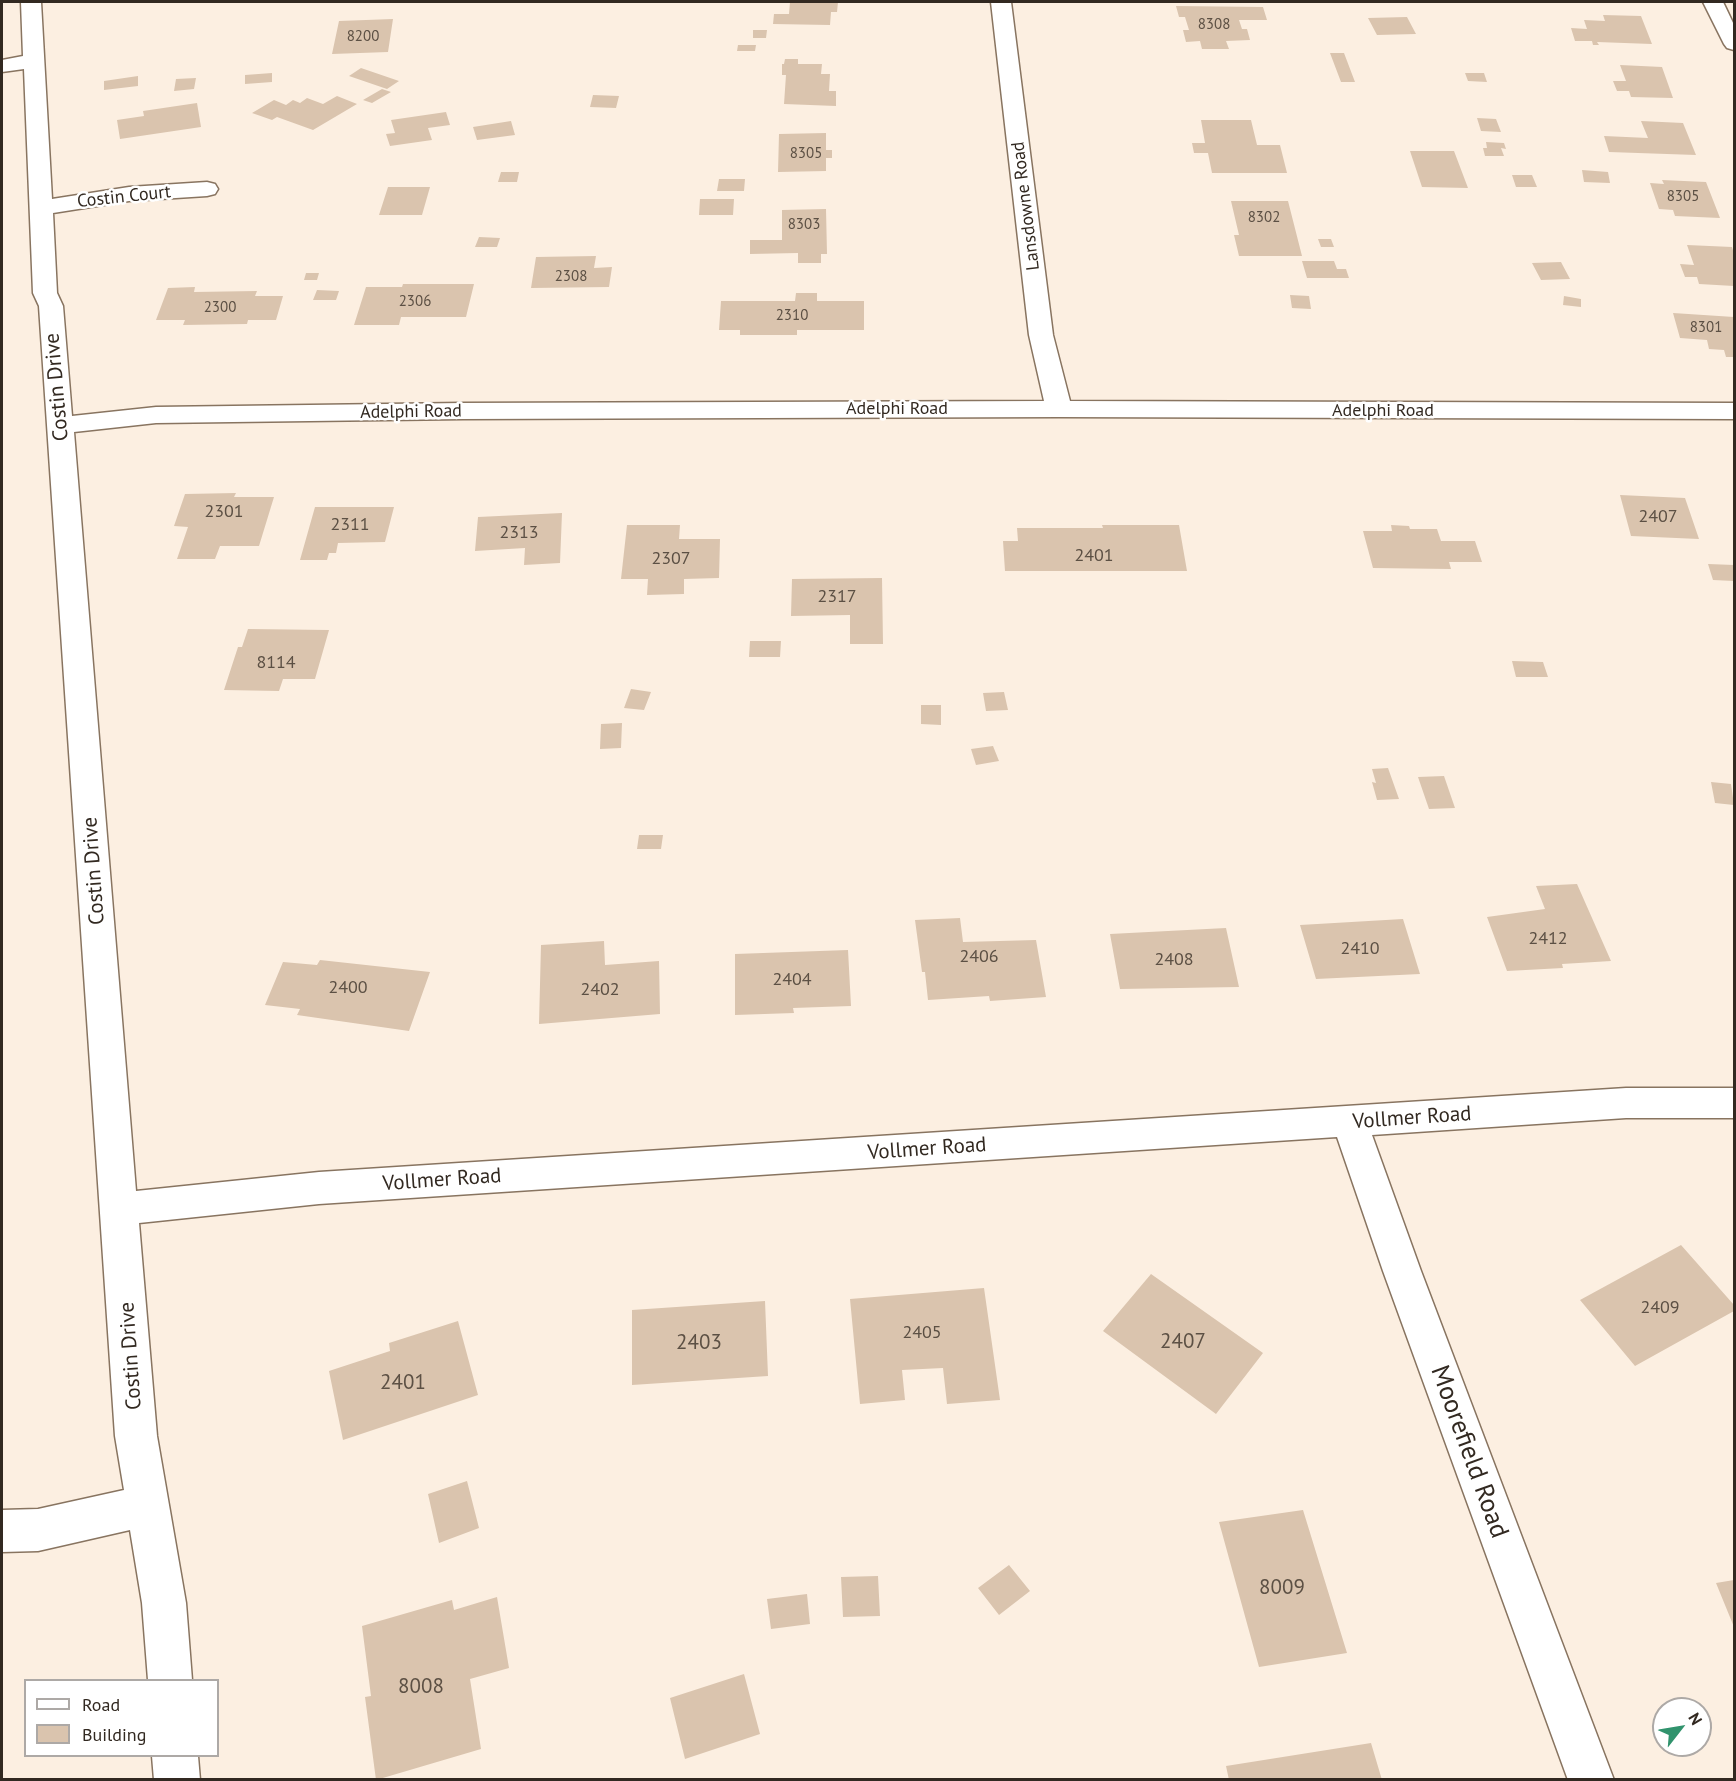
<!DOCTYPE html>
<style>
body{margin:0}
#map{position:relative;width:1736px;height:1781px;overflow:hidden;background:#fcefe1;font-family:"PT Sans",sans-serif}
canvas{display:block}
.frame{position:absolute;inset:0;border:3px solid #322921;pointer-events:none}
.legend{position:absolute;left:24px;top:1679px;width:195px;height:78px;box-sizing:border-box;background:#fff;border:2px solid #ada9a6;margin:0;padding:8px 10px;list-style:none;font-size:18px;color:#322921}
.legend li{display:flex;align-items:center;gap:12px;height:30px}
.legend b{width:30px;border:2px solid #ada9a6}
.north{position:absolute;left:1652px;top:1697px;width:60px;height:60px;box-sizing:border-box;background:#fff;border:2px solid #ada9a6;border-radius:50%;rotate:59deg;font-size:16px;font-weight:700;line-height:24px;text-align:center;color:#322921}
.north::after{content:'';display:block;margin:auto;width:21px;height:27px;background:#31936d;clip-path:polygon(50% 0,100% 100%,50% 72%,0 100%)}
</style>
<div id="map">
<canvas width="1736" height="1781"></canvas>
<div class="frame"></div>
<ul class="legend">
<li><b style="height:8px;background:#fff"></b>Road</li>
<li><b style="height:16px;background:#dac4ae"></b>Building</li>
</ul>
<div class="north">N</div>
</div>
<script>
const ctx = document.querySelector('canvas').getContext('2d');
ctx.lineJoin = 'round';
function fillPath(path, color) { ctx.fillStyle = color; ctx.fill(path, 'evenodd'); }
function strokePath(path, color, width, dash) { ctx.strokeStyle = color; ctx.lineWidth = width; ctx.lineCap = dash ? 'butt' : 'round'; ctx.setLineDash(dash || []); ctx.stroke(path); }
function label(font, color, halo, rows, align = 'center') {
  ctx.font = font + ' "PT Sans",sans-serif'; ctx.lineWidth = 5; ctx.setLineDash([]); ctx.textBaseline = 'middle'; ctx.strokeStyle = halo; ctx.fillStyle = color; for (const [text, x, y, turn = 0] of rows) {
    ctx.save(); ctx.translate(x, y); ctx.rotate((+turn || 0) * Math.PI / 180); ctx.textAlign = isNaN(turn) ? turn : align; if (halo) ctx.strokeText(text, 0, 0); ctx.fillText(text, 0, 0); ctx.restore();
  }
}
const building = new Path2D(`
 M790 2H838L837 12H831L830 25 773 24 774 14H789Z
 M1176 6 1263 7 1267 20H1239L1242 29H1247L1250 40 1226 41 1229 49H1202L1200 41 1186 42 1183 30H1189L1185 17H1179Z
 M1603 15 1641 16 1652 44 1597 42 1599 45H1593L1592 41H1575L1571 28 1587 29 1584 20 1605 21Z
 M1407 17 1416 34 1377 35 1368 18Z
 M393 19 388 52 332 54 339 21Z
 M753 30H767L766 38H753Z
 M738 45H756L755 51H737Z
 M1330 53H1344L1355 82H1341Z
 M785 59H798V64H822L821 74H830L829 91H836V106L784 104 786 75H782V64H784Z
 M1620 65 1662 67 1673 98 1631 97 1629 91H1617L1613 81H1626Z
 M361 68 399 81 387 89 349 76Z
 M272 73V82L245 84V75Z
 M1465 73H1484L1487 82 1468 81Z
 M138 76V86L104 90V81Z
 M196 78 194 89 174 91 176 79Z
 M382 89 391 92 372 103 363 100Z
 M593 95 619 96 616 108 590 107Z
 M337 96 357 104 313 130 277 117 272 120 252 113 274 100 286 105 293 100 300 103 307 98 323 104Z
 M197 103 201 127 120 139 117 120 144 116 143 111Z
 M446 112 450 125 428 128 432 140 390 146 386 134 395 133 391 120Z
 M1477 118 1496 119 1501 132 1481 131Z
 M1201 120H1251L1257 145H1280L1287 173H1212L1208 153H1194L1192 143H1205Z
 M511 121 515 135 477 140 473 127Z
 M1641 121 1683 123 1696 155 1609 152 1604 136 1648 138Z
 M826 133V150H832V158H826V171L778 172 779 134Z
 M1486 142 1504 143 1506 149 1501 148 1504 156H1485L1483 148H1487Z
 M1410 151H1454L1468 188 1422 187Z
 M1582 170 1608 172 1610 183 1584 182Z
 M501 172H519L517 182H498Z
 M1512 175H1532L1537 187H1516Z
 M719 179H745L744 191H717Z
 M1662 180 1706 182 1720 218 1675 216 1673 210 1659 209 1650 183 1664 184Z
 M388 187H430L422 215H379Z
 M700 199H734L733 215H699Z
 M1231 201H1288L1302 256H1239L1234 235H1239Z
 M826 209 827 254H821V263H798V253L750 254V240H782V210Z
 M479 237 500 238 497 247H475Z
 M1318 239H1331L1334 247H1321Z
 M1687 245 1732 247 1734 254V286L1699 284 1697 277H1685L1680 264 1694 265Z
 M596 256 594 268 612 267 609 287 531 288 536 257Z
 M1302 261H1334L1337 269H1346L1349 278H1307Z
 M1561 262 1570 279 1541 280 1532 263Z
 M306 273H319L317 280H304Z
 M403 284H474L466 317H401L399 325H354L366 287H402Z
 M195 287 194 292 257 291 255 296H283L276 320H248L247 324 183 325 185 320H156L168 288Z
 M317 290 339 291 336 300H313Z
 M796 293H817V301H864V330H797V335H740V330H719L721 301H795Z
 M1290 295 1309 296 1311 309 1292 308Z
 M1564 296 1581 299V307L1563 305Z
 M1673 313 1734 317V357H1726L1724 350 1709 349 1707 340 1680 338Z
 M236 493 234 497H274L259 546H220L215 559H177L188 527 174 526 185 494Z
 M1620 495 1685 498 1699 539 1631 536Z
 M315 507H394L385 542 338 543 336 553H329L327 560H300Z
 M562 513 560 563 524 565 525 548 475 551 478 517Z
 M627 525H680L679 539H720L719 578 684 579V594L647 595 648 579H621Z
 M1102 525H1179L1187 571H1005L1003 541H1018L1017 528H1103Z
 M1391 525 1409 526 1410 529H1437L1441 541H1475L1482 562H1449L1451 569 1373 568 1363 531H1392Z
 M1708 564 1734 565V581L1713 580Z
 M882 578 883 644H850V615L791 616 792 579Z
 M248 629 329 630 315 679H283L279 691 224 690 238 647H242Z
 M750 641H781L780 657H749Z
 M1512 661 1543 662 1548 677H1516Z
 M631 689 651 692 644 710 624 708Z
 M1004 692 1008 710 986 711 983 693Z
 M921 705H941V725L921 724Z
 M622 723 621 748 600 749 601 724Z
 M993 746 999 761 976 765 971 749Z
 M1388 768 1399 799 1377 800 1372 782 1376 783 1372 769Z
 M1444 776 1455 808 1429 809 1418 777Z
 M1711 782 1731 784 1734 805 1715 803Z
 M639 835H663L661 849H637Z
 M1577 884 1611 961 1562 964 1563 968 1507 971 1487 917 1545 909 1536 886Z
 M960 918 963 942 1036 940 1046 997 990 1001 989 996 928 1000 925 972H922L915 920Z
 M1403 919 1420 974 1316 979 1300 925Z
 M1226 928 1239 987 1120 989 1110 934Z
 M604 941 605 965 659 961 660 1014 539 1024 541 945Z
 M848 950 851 1006 793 1008 794 1013 735 1015V954Z
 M320 960 430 972 409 1031 297 1015 300 1009 265 1005 283 962 317 965Z
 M1681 1245 1734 1305V1311L1635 1366 1580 1300Z
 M1151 1274 1263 1353 1216 1414 1103 1331Z
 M984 1288 1000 1400 947 1404 943 1368 902 1370 905 1400 860 1404 850 1299Z
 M765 1301 768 1376 632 1385V1310Z
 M458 1321 478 1395 343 1440 329 1371 390 1351 389 1343Z
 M467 1481 479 1528 439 1543 428 1494Z
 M1303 1510 1347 1653 1259 1667 1219 1522Z
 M1009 1565 1030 1591 999 1615 978 1588Z
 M878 1576 880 1616 843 1617 841 1577Z
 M1734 1580V1627L1716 1583Z
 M807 1594 810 1624 771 1629 767 1599Z
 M497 1597 509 1668 470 1679 481 1749 376 1780 365 1697 371 1696 362 1626 452 1600 454 1610Z
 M744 1674 760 1734 685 1759 670 1698Z
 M1371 1743 1382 1780H1229L1226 1766Z`);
const minor = new Path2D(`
 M21 2H41L52 199 129 187 207 182 215 184 218 189 215 194 207 196 129 201 53 213 57 293 63 306 72 416 156 407 463 403 1044 401 1029 335 991 2H1011L1053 335 1070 401 1734 403V419L1059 417 463 419 156 423 74 432 136 1191 319 1172 1626 1088H1734V1118H1626L1372 1135 1421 1271 1614 1780H1568L1383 1271 1337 1137 319 1204 139 1223 157 1436 186 1603 192 1680H148L142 1603 130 1530 38 1551 2 1552V1510L38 1509 124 1490 115 1436 39 306 33 293 24 69 2 72V60L23 56Z
 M1703 2H1723L1734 25V50L1727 48 1724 44Z
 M152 1756H198L200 1780H154Z`);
const farNumbernames = [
 ["8308",1214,25],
 ["8200",363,37],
 ["8305",806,154],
 ["8305",1683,197],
 ["8302",1264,218],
 ["8303",804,225],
 ["2308",571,277],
 ["2306",415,302],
 ["2300",220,308],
 ["2310",792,316],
 ["8301",1706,328]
];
const farStreetnames = [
 ["Costin Court",124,197,-6],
 ["Lansdowne Road",1026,206,-97],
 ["Adelphi Road",897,409],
 ["Adelphi Road",1383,411],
 ["Adelphi Road",411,412,-1]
];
const numberNames = [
 ["2301",224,512],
 ["2407",1658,517],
 ["2311",350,525],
 ["2313",519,533],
 ["2401",1094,556],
 ["2307",671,559],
 ["2317",837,597],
 ["8114",276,663],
 ["2412",1548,939],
 ["2410",1360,949],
 ["2406",979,957],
 ["2408",1174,960],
 ["2404",792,980],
 ["2400",348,988],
 ["2402",600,990],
 ["2409",1660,1308],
 ["2405",922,1333]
];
const streetNames = [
 ["Costin Drive",57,387,-95],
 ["Costin Drive",94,871,-94],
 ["Vollmer Road",1412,1118,-4],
 ["Vollmer Road",927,1149,-4],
 ["Vollmer Road",442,1180,-4],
 ["Costin Drive",131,1356,-94]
];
const nearNumbernames = [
 ["2407",1183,1342],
 ["2403",699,1343],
 ["2401",403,1383],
 ["8009",1282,1588],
 ["8008",421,1687]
];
const nearStreetnames = [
 ["Moorefield Road",1469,1452,70]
];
fillPath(building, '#dac4ae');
strokePath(minor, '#887460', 3);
fillPath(minor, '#fff');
label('15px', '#5c5044', null, farNumbernames);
label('18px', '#322921', '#fff', farStreetnames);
label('18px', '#5c5044', null, numberNames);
label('21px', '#322921', '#fff', streetNames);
label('21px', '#5c5044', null, nearNumbernames);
label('26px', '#322921', '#fff', nearStreetnames);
</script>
